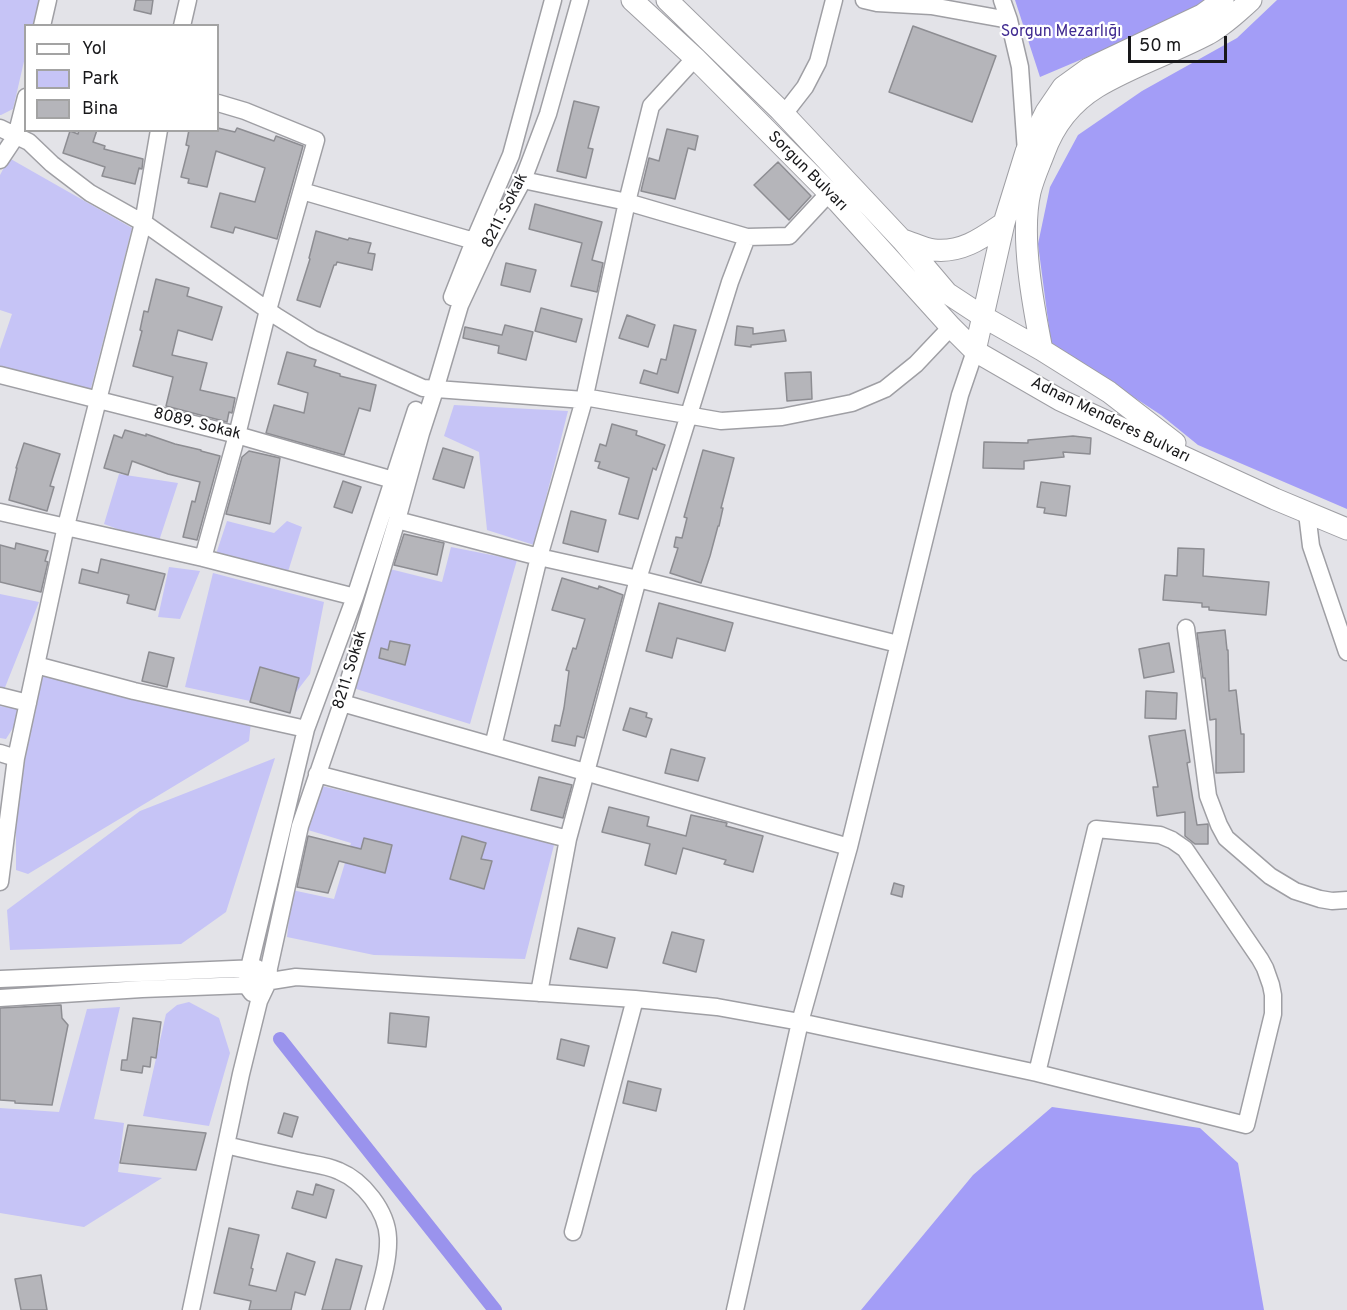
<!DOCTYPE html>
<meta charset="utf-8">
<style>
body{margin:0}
#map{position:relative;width:1347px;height:1310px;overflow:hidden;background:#e3e3e8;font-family:Overpass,sans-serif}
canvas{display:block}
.legend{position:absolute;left:24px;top:24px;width:195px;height:108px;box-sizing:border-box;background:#fff;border:2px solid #a3a3a3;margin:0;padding:8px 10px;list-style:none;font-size:18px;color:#18181a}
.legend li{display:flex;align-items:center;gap:12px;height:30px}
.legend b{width:30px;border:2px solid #a3a3a3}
.scale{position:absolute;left:1128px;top:36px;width:99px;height:27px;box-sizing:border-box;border:3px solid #18181a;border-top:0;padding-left:8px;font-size:18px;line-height:21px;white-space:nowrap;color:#18181a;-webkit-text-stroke:4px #fff;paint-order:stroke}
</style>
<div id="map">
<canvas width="1347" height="1310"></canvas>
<ul class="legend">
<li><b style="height:8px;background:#fff"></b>Yol</li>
<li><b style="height:16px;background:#c6c4f6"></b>Park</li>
<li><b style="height:16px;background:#b5b5ba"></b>Bina</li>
</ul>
<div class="scale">50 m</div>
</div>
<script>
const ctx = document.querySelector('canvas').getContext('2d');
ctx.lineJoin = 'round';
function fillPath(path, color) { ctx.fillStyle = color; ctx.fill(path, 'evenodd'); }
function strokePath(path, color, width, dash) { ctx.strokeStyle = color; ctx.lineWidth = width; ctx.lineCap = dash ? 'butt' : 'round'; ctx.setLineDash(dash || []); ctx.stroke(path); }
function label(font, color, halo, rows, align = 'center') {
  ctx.font = font + ' Overpass,sans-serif'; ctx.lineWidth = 4.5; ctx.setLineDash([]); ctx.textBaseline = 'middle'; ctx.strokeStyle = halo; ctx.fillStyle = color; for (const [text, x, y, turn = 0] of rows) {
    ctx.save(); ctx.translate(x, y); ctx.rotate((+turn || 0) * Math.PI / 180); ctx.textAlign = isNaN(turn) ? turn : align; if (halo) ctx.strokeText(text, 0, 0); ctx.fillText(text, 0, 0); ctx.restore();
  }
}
const green = new Path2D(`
 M0 0H39L33 25 26 26 25 57 13 109 1 115H0Z
 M9 158 132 228 90 392 0 370V349L12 314 0 310V175Z
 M454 405 568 411 534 545 487 530 479 452 444 436Z
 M119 474 178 483 158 544 104 524Z
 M227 521 274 533 287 521 302 527 287 575 216 554Z
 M451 547 517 560 470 724 353 688 390 569 442 582Z
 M169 567 200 571 180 619 158 617Z
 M213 573 324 602 310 674 290 700 278 707 185 687Z
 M0 594 39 602 2 695H0Z
 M35 670 251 722 249 741 28 874 16 870V793Z
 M0 706 17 709 16 723 6 739 0 738Z
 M275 758 226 912 181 944 10 950 7 910 140 811Z
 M322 786 555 841 525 959 374 955 287 937 292 890 334 899 351 843 308 830Z
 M189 1002 219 1018 230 1053 209 1126 143 1116 166 1014 177 1005Z
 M120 1007 94 1119 124 1123 118 1172 162 1178 84 1227 0 1213V1108L59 1112 87 1009Z`);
const forest = new Path2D(`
 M1015 0H1208L1172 21 1040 77Z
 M1277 0H1347V509L1198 445 1161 415 1051 343 1038 244 1050 187 1078 135 1142 91 1237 38Z
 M1052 1107 1200 1128 1238 1163 1264 1310H861L973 1175Z`);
const canal = new Path2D(`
 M280 1039 495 1310`);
const building = new Path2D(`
 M136 0H153L151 14 134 10Z
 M913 26 996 56 972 122 889 92Z
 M574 101 599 107 588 148 593 149 586 178 557 171Z
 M218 128 235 132 237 128 274 141 276 136 303 146 277 239 235 227 233 233 211 227 220 193 255 202 265 168 216 151 207 187 188 183 189 179 181 177 189 146 186 145 189 130H218Z
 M667 129 698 136 695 150 688 148 675 199 641 191 649 158 659 161Z
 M79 130H97L93 142 105 146 104 149 143 159 142 169 139 168 135 184 102 176 105 167 63 153 70 131 78 134Z
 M778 162 811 196 789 220 754 185Z
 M535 204 602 222 592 260 603 263 597 292 571 286 582 243 529 229Z
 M316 231 348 240 349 238 371 243 368 253 375 254 372 270 337 262 336 265H334L320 307 297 300 310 259 309 258Z
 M506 263 536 270 530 292 501 285Z
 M156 279 189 288 187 296 222 307 212 340 178 330 172 355 207 363 200 390 235 398 232 413 229 412 227 422 166 406 173 377 133 366 142 331 140 330 144 311 148 312Z
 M541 308 582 319 576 342 535 331Z
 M627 315 655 325 648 347 619 338Z
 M505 325 533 332 526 360 498 353 499 346 463 338 465 327 502 335Z
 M674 325 696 330 678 393 640 383 644 370 657 374 661 359 666 360Z
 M737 326 753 328V334L784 330 786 341 751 345V347L735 345Z
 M287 352 316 360 314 366 340 374V376L376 385 370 411 359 408 344 455 266 433 274 405 304 413 308 393 278 384Z
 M811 372 812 399 787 401 785 373Z
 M612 424 637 431 636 435 665 445 656 470 653 468 638 519 619 514 629 478 598 468 600 462 595 461 600 444 606 446Z
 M125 430 146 436V434L175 444 201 450V451L220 456 197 540 183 537 192 501 195 502 200 482 168 474 132 461 128 475 104 468 114 435 122 438Z
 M1073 436 1091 438 1090 454 1063 452 1064 457 1024 461V469L983 468 984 442 1028 443V440Z
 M24 443 60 454 50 486 54 487 47 511 9 500 17 468H16Z
 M443 448 473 457 464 488 433 479Z
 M703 450 734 458 721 508H723L719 526H718L710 556 701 583 670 573 678 548 674 547 676 537 682 538 687 518 684 517Z
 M249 451 280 458 270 524 226 514 242 457Z
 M343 481 361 487 352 513 334 507Z
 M1041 482 1070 486 1066 516 1044 513 1045 508 1037 507Z
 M571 511 606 520 598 552 563 543Z
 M404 534 444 543 437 575 394 565Z
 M16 543 48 551 45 561 48 562 41 592 0 582V545L15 549Z
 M1178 548 1204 549 1203 576 1269 582 1266 615 1209 610V607H1202V603L1163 600 1165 575 1177 576Z
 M101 559 165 574 155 610 127 603 129 595 79 583 82 569 98 573Z
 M562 578 598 589 599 586 623 595 584 738 577 736 575 746 552 741 555 725 560 726 564 708 569 671 566 670 573 648 576 649 585 619 552 610Z
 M659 603 733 623 725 651 677 638 672 658 646 651Z
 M1225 630 1227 650H1228L1229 691 1236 690 1241 734H1244V772L1216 773V719L1210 720 1205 678H1203L1197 633Z
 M390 641 410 645 405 665 379 658 381 648 388 650Z
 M1169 643 1174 672 1144 678 1139 649Z
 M149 652 174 658 167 687 142 681Z
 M260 667 299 678 290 713 250 702Z
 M1146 691 1177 693 1176 719 1145 718Z
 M630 708 647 713 646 717 652 719 646 737 623 730Z
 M1185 730 1190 762 1187 763 1197 825 1208 824V844H1195L1185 836V812L1157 816 1153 787H1158L1149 736Z
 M671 749 705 758 698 781 665 773Z
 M539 777 572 785 563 818 531 810Z
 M609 807 649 817 647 826 686 836 691 815 727 823 726 826 763 836 753 872 724 864 726 860 683 848 676 874 645 865 650 844 602 832Z
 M308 836 361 849 364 838 392 845 385 873 339 861 328 893 297 887Z
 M462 836 486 843 481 859 492 861 484 889 450 879Z
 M894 883 904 886 902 897 891 894Z
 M578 928 615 938 607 968 570 959Z
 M672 932 704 940 696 972 663 963Z
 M61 1005 62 1018 68 1025 52 1105 15 1103V1101L0 1100V1008Z
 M390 1013 429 1017 426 1047 388 1043Z
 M133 1018 161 1022 156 1058 151 1057 150 1067 143 1066 142 1073 121 1070 122 1060H127Z
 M561 1039 589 1046 584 1066 557 1059Z
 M628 1081 661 1089 656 1111 623 1103Z
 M284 1113 298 1117 292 1137 278 1133Z
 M128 1125 206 1133 196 1170 120 1163Z
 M316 1184 334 1190 326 1218 292 1208 297 1191 313 1195Z
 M229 1228 259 1235 251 1268 253 1269 249 1285 276 1291 287 1253 315 1262 305 1295 295 1292 291 1310H249L251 1301 214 1293Z
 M336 1259 362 1266 350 1310H322Z
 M41 1275 47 1310H21L15 1279Z`);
const minor = new Path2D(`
 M864 0 877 3 931 6 1009 20
 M1002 0 1009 20 1020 67 1026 152
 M42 26 48 0
 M182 26 188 0
 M784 114 805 87 818 62 834 0
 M0 128 29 142 52 164 90 193 147 225 276 316 313 339 423 388 584 400 590 398 721 421 782 417 852 403 885 389 916 364 951 327
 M0 160 16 136 26 97
 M523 180 627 202 747 237 789 236 829 193
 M302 191 474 241
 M452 297 474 241 511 155 553 0
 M0 375 237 435 393 480
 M0 512 203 558 355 597
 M1307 513 1311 546 1347 652
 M397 520 539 557 638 579 898 644
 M203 558 237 435 268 310 316 140 245 111 218 103
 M1186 628 1208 796 1219 825 1226 838 1270 876 1295 891 1320 899 1332 901 1347 900
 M36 665 134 691 306 729
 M0 696 28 703
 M342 703 849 847
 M493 746 539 557 584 400 627 202 651 106 695 58
 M0 753 16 758
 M317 774 568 839
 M0 882 16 758 66 526 143 223 159 130
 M0 979 257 968
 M252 993 246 985 249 968 306 729 355 597 416 410
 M539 993 568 839 638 579 730 282 747 237
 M0 998 142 989 246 985 296 977 635 999 717 1007 800 1022 1037 1073 1096 829 1160 835 1172 840 1185 849 1260 959 1265 968 1271 985 1273 995V1014L1246 1125 1037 1073
 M226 1145C250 1151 274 1156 298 1161 311 1164 326 1165 339 1171 363 1181 387 1211 388 1238 389 1262 380 1287 374 1310
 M573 1232 635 999
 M191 1310 241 1074 259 1001 268 982 269 968 300 826 342 703 397 520 421 433 435 390 460 305 487 247 523 180 548 114 580 0
 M735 1310 800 1022 849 847 960 395 975 351`);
const major = new Path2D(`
 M632 0 695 58 838 202 951 327 975 351 1060 400 1275 499 1347 529
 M667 0 780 110 902 240 947 293 982 316 1042 350 1109 392 1175 443
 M903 240C913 243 924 249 934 250 962 253 982 238 1004 223
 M1042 350C1033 305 1020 236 1030 192 1033 179 1039 166 1044 153 1054 125 1071 103 1097 87 1132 66 1172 53 1208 34 1224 25 1238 12 1251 0
 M975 351 1004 223 1026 152 1046 112 1063 87 1088 69 1202 15 1223 0`);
const parkNames = [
 ["Sorgun Mezarlığı",1061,33]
];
const streetNames = [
 ["Sorgun Bulvarı",807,172,45],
 ["8211. Sokak",506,211,-63],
 ["Adnan Menderes Bulvarı",1110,421,26],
 ["8089. Sokak",197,425,14],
 ["8211. Sokak",351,670,-73]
];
fillPath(green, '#c6c4f6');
fillPath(forest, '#a39df7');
strokePath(canal, '#9a93ed', 14);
fillPath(building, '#b5b5ba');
strokePath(building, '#8d8d92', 1.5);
strokePath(minor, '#9f9fa4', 19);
strokePath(major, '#9f9fa4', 23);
strokePath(minor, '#fff', 16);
strokePath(major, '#fff', 21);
label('16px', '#402a91', '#fff', parkNames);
label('16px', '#18181a', '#fff', streetNames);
</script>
